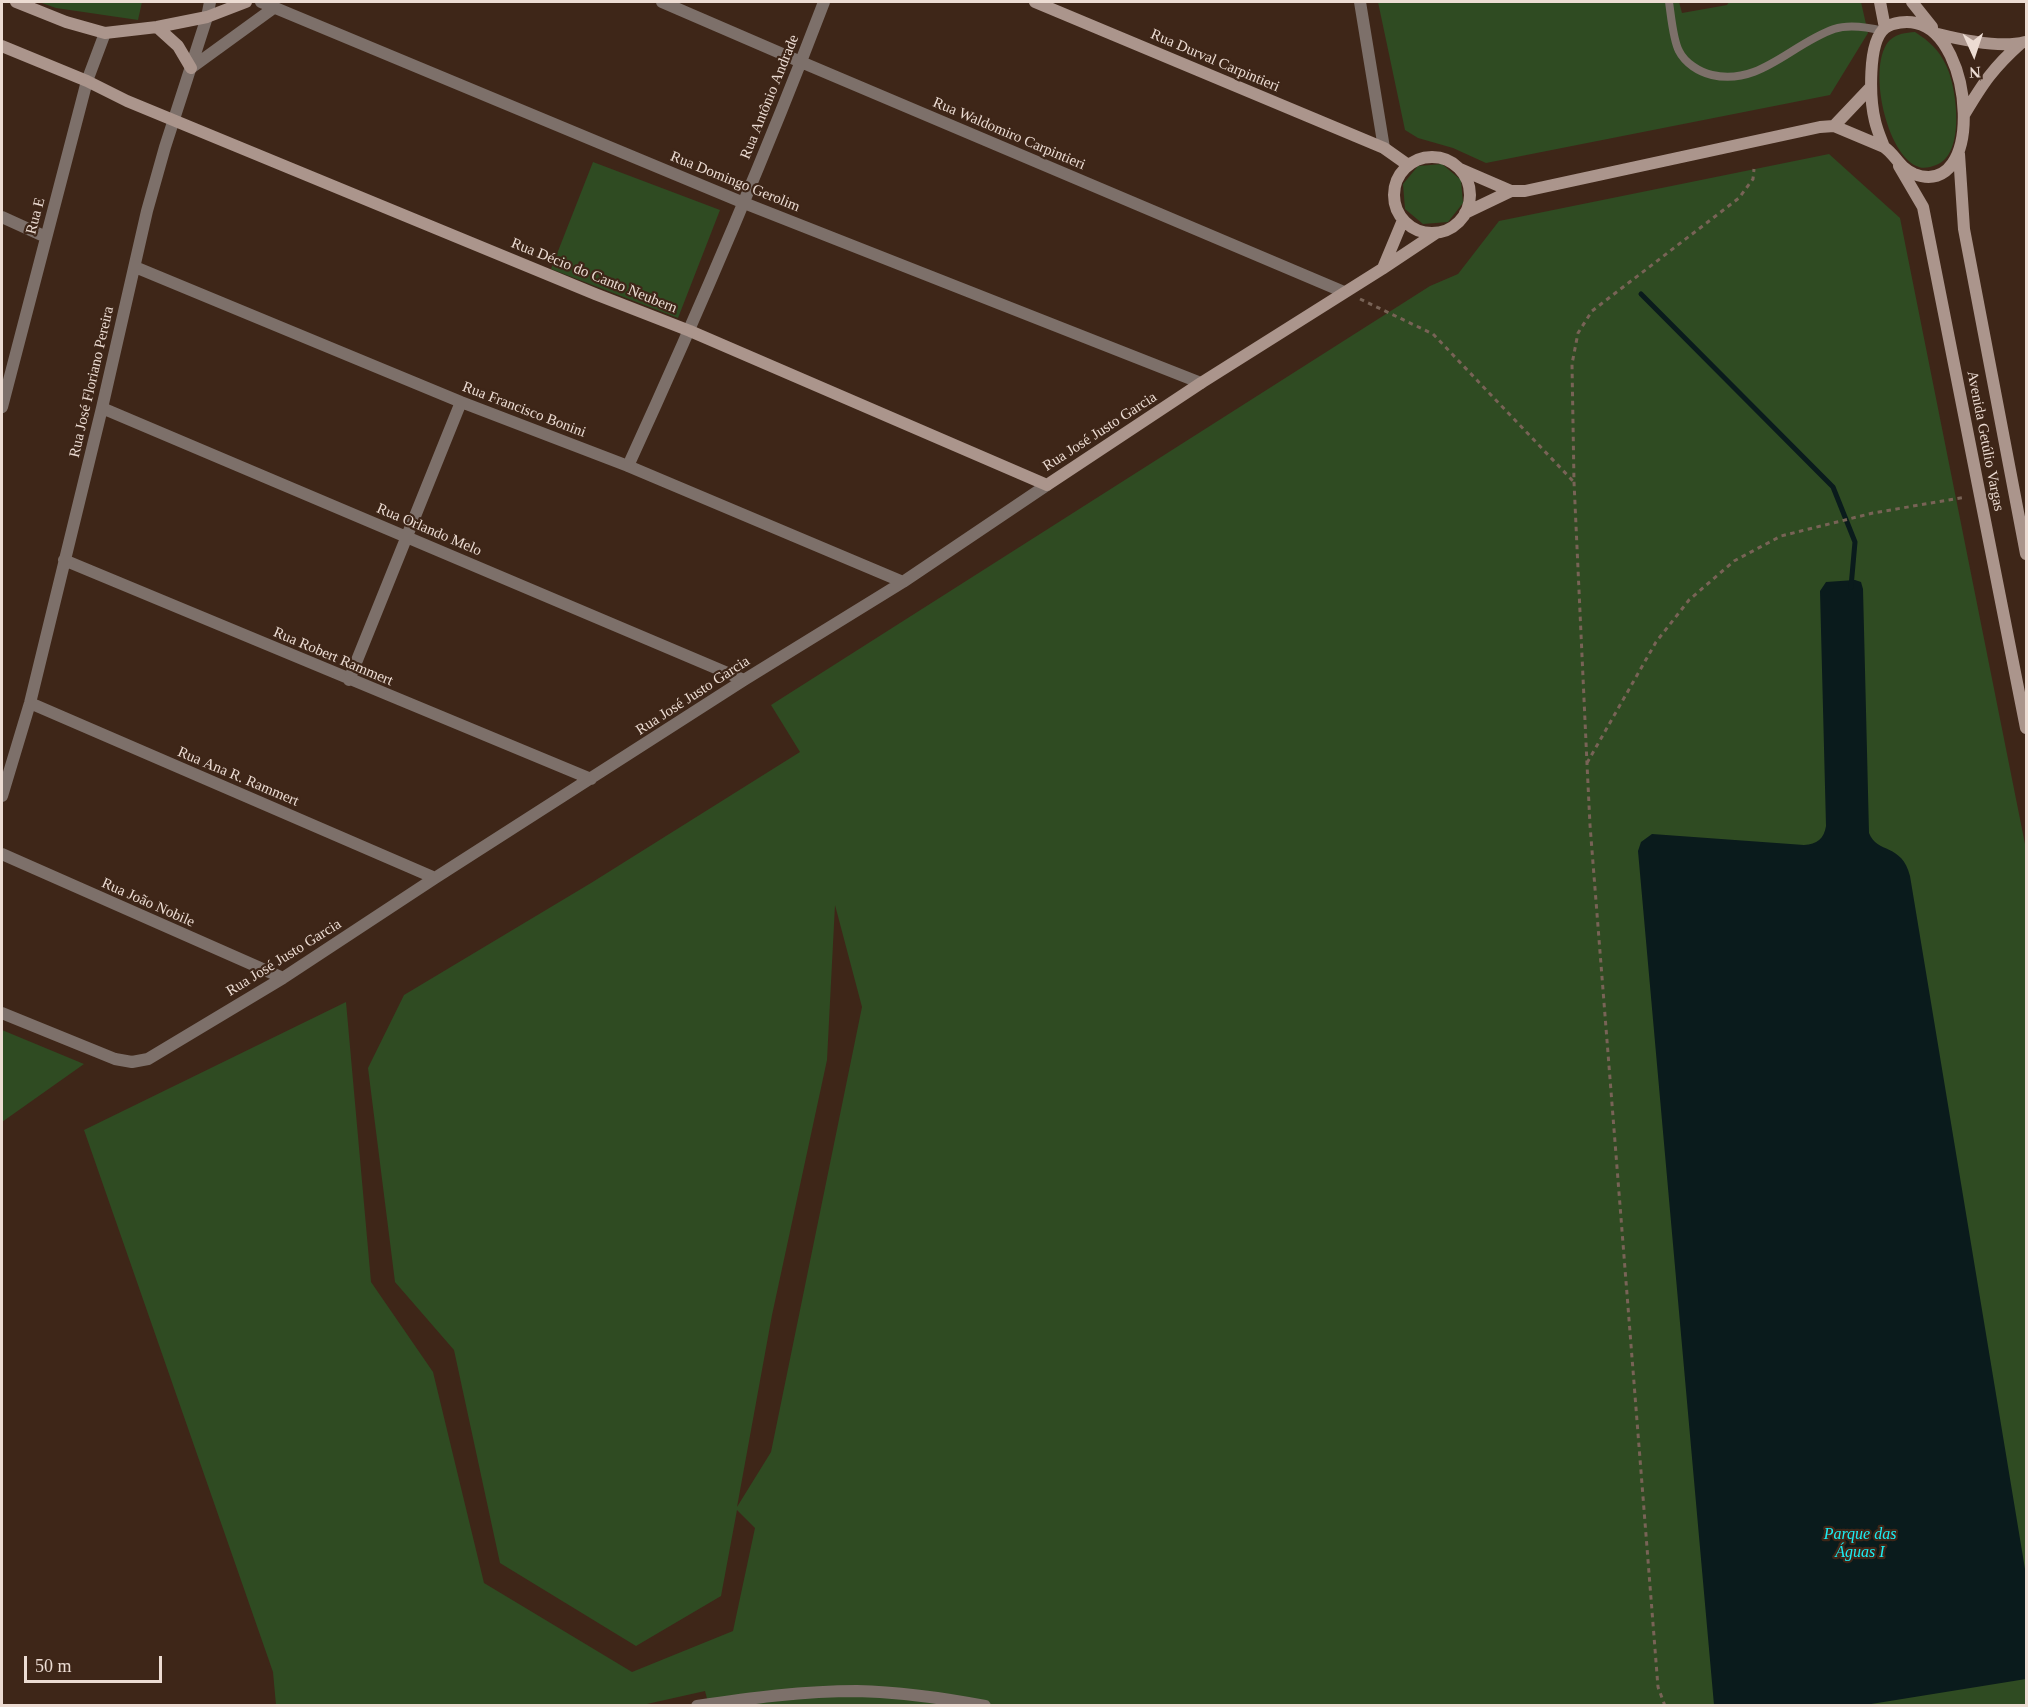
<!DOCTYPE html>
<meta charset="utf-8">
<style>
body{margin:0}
#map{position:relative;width:2028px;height:1707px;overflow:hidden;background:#3e2618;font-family:Georgia,serif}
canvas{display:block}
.frame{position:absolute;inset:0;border:3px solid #ecdcd3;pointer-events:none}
.north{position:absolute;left:1944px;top:24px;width:60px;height:60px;-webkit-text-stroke:4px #3e2618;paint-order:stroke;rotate:177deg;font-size:16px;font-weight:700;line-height:24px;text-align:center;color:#ecdcd3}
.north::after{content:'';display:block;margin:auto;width:21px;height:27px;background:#ecdcd3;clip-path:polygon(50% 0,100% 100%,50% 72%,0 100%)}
.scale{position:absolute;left:24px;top:1656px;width:138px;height:27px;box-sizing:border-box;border:3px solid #ecdcd3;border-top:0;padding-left:8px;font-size:18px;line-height:21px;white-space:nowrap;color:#ecdcd3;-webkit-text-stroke:4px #3e2618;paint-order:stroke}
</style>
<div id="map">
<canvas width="2028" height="1707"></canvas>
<div class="frame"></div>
<div class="north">N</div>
<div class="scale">50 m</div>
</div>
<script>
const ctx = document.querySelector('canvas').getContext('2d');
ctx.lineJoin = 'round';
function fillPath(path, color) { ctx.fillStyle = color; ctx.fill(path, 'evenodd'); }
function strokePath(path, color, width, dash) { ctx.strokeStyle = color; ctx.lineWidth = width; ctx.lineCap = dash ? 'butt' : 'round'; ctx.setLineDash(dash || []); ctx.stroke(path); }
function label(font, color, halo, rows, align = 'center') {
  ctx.font = font + ' Georgia,serif'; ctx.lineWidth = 4.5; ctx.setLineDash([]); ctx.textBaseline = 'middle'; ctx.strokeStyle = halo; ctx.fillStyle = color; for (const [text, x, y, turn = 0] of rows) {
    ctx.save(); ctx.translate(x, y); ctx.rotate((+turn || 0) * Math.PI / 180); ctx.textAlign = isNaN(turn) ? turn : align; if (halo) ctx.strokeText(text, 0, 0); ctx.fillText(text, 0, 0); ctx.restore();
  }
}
const green = new Path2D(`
 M39 2H142L138 20 56 8Z
 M1378 2H1679L1682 13 1727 5 1729 2H1861L1868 33 1830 95 1486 163 1453 148 1418 138 1405 130Z
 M1915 32C1929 41 1939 50 1946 65 1957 87 1966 155 1936 165 1931 167 1924 169 1919 167 1886 157 1866 63 1890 40 1898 33 1905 33 1915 32Z
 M1829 154 1900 218 2026 849V1705L709 1706 705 1691 638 1706 276 1705 273 1672 84 1130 346 1002 371 1282 433 1372 484 1583 632 1672 733 1631 755 1528 737 1510 721 1596 636 1646 500 1563 454 1350 395 1282 368 1068 404 995 591 883 800 752 771 705 1430 286 1458 274 1499 221ZM835 905 862 1007 771 1452 737 1507 772 1315 827 1060Z
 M593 162 720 210 678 318 551 269Z
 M1442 164 1461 180 1463 203 1448 222 1423 224 1405 209 1403 184 1418 166Z
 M2 1030 84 1064 2 1122Z`);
const water = new Path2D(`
 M1855 580 1861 582 1863 589 1869 833C1877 854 1902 843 1910 876L2026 1575V1679L1865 1705H1714L1638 851 1641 842 1652 834 1804 845C1817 844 1824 839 1826 826L1820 591 1826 582Z`);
const stream = new Path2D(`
 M1641 294 1833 487 1855 542 1851 587`);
const path = new Path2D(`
 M1360 299 1433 334 1573 481
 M1587 763 1656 642 1689 600 1734 561 1781 536 1873 513 1966 497
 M1665 1706 1658 1687 1590 825 1587 764 1574 482 1572 364 1578 333 1592 311 1739 198 1753 179 1754 169`);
const lane = new Path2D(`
 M1669 2C1671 15 1673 40 1679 51 1685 63 1699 72 1712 75 1760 86 1791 44 1834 29 1850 24 1867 27 1883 31`);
const street = new Path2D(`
 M261 2 744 203 1201 383
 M662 2 801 62 1344 292
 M1360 2 1384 148
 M191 68 275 7
 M2 217 46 237
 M135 267 461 402 628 466 903 582
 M2 407 87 81 105 33
 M102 408 744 680
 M628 466C698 313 764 159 824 2
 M64 560 591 779
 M349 680 461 402
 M30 703 435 878
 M2 796 30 703 102 408 147 211 165 147 207 17 210 2
 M2 854 283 978
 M2 1013 115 1059 132 1062 148 1059 283 978 435 878 744 680 903 582 1047 485
 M697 1706C750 1698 803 1691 857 1691 901 1692 943 1698 985 1706`);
const secondary = new Path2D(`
 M16 2 66 22 105 33 157 27 207 17 246 2
 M1035 2 1384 148 1408 165
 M1880 2 1885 28
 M1912 2 1932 27
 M157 27 178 46 191 68
 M1938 34C1962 40 2002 48 2025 42
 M2 46 87 81 127 101 595 294 690 331 1047 485 1201 383 1382 269 1436 233
 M1964 115C1983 83 1993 68 2021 43
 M1834 126 1871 87
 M1959 154 1964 229 2026 554
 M1394 195a38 38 0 1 1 76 0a38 38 0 1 1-76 0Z
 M1899 166 1923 207 2026 728
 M1460 169 1511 191H1525L1820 127 1834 126 1884 147C1896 155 1898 167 1914 174 1985 201 1975 35 1916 23 1907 21 1893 22 1885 28 1867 42 1870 101 1875 121 1877 130 1881 139 1884 147
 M1465 213 1511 191
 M1383 268 1403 220`);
const streetNames = [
 ["Rua Durval Carpintieri",1215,61,23],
 ["Rua Antônio Andrade",770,97,-68],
 ["Rua Waldomiro Carpintieri",1009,134,23],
 ["Rua Domingo Gerolim",735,182,22],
 ["Rua E",36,216,-75],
 ["Rua Décio do Canto Neubern",594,276,22],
 ["Rua José Floriano Pereira",92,382,-77],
 ["Rua Francisco Bonini",524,410,21],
 ["Rua José Justo Garcia",1100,432,-33],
 ["Avenida Getúlio Vargas",1985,441,79],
 ["Rua Orlando Melo",429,530,23],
 ["Rua Robert Rammert",333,657,23],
 ["Rua José Justo Garcia",693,696,-33],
 ["Rua Ana R. Rammert",238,777,23],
 ["Rua João Nobile",148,903,24],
 ["Rua José Justo Garcia",284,958,-32]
];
const waterNames = [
 ["Parque das",1860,1535],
 ["Águas I",1860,1553]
];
fillPath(green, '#2f4b22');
fillPath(water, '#0a1b1c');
strokePath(stream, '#0a1b1c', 5);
strokePath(path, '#786356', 3, [4.5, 4.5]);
strokePath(lane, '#7d706a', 8);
strokePath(street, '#7d706a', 12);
strokePath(secondary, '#ab958c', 12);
label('15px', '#ecdcd3', '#3e2618', streetNames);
label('italic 16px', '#1beef4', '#3e2618', waterNames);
</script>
